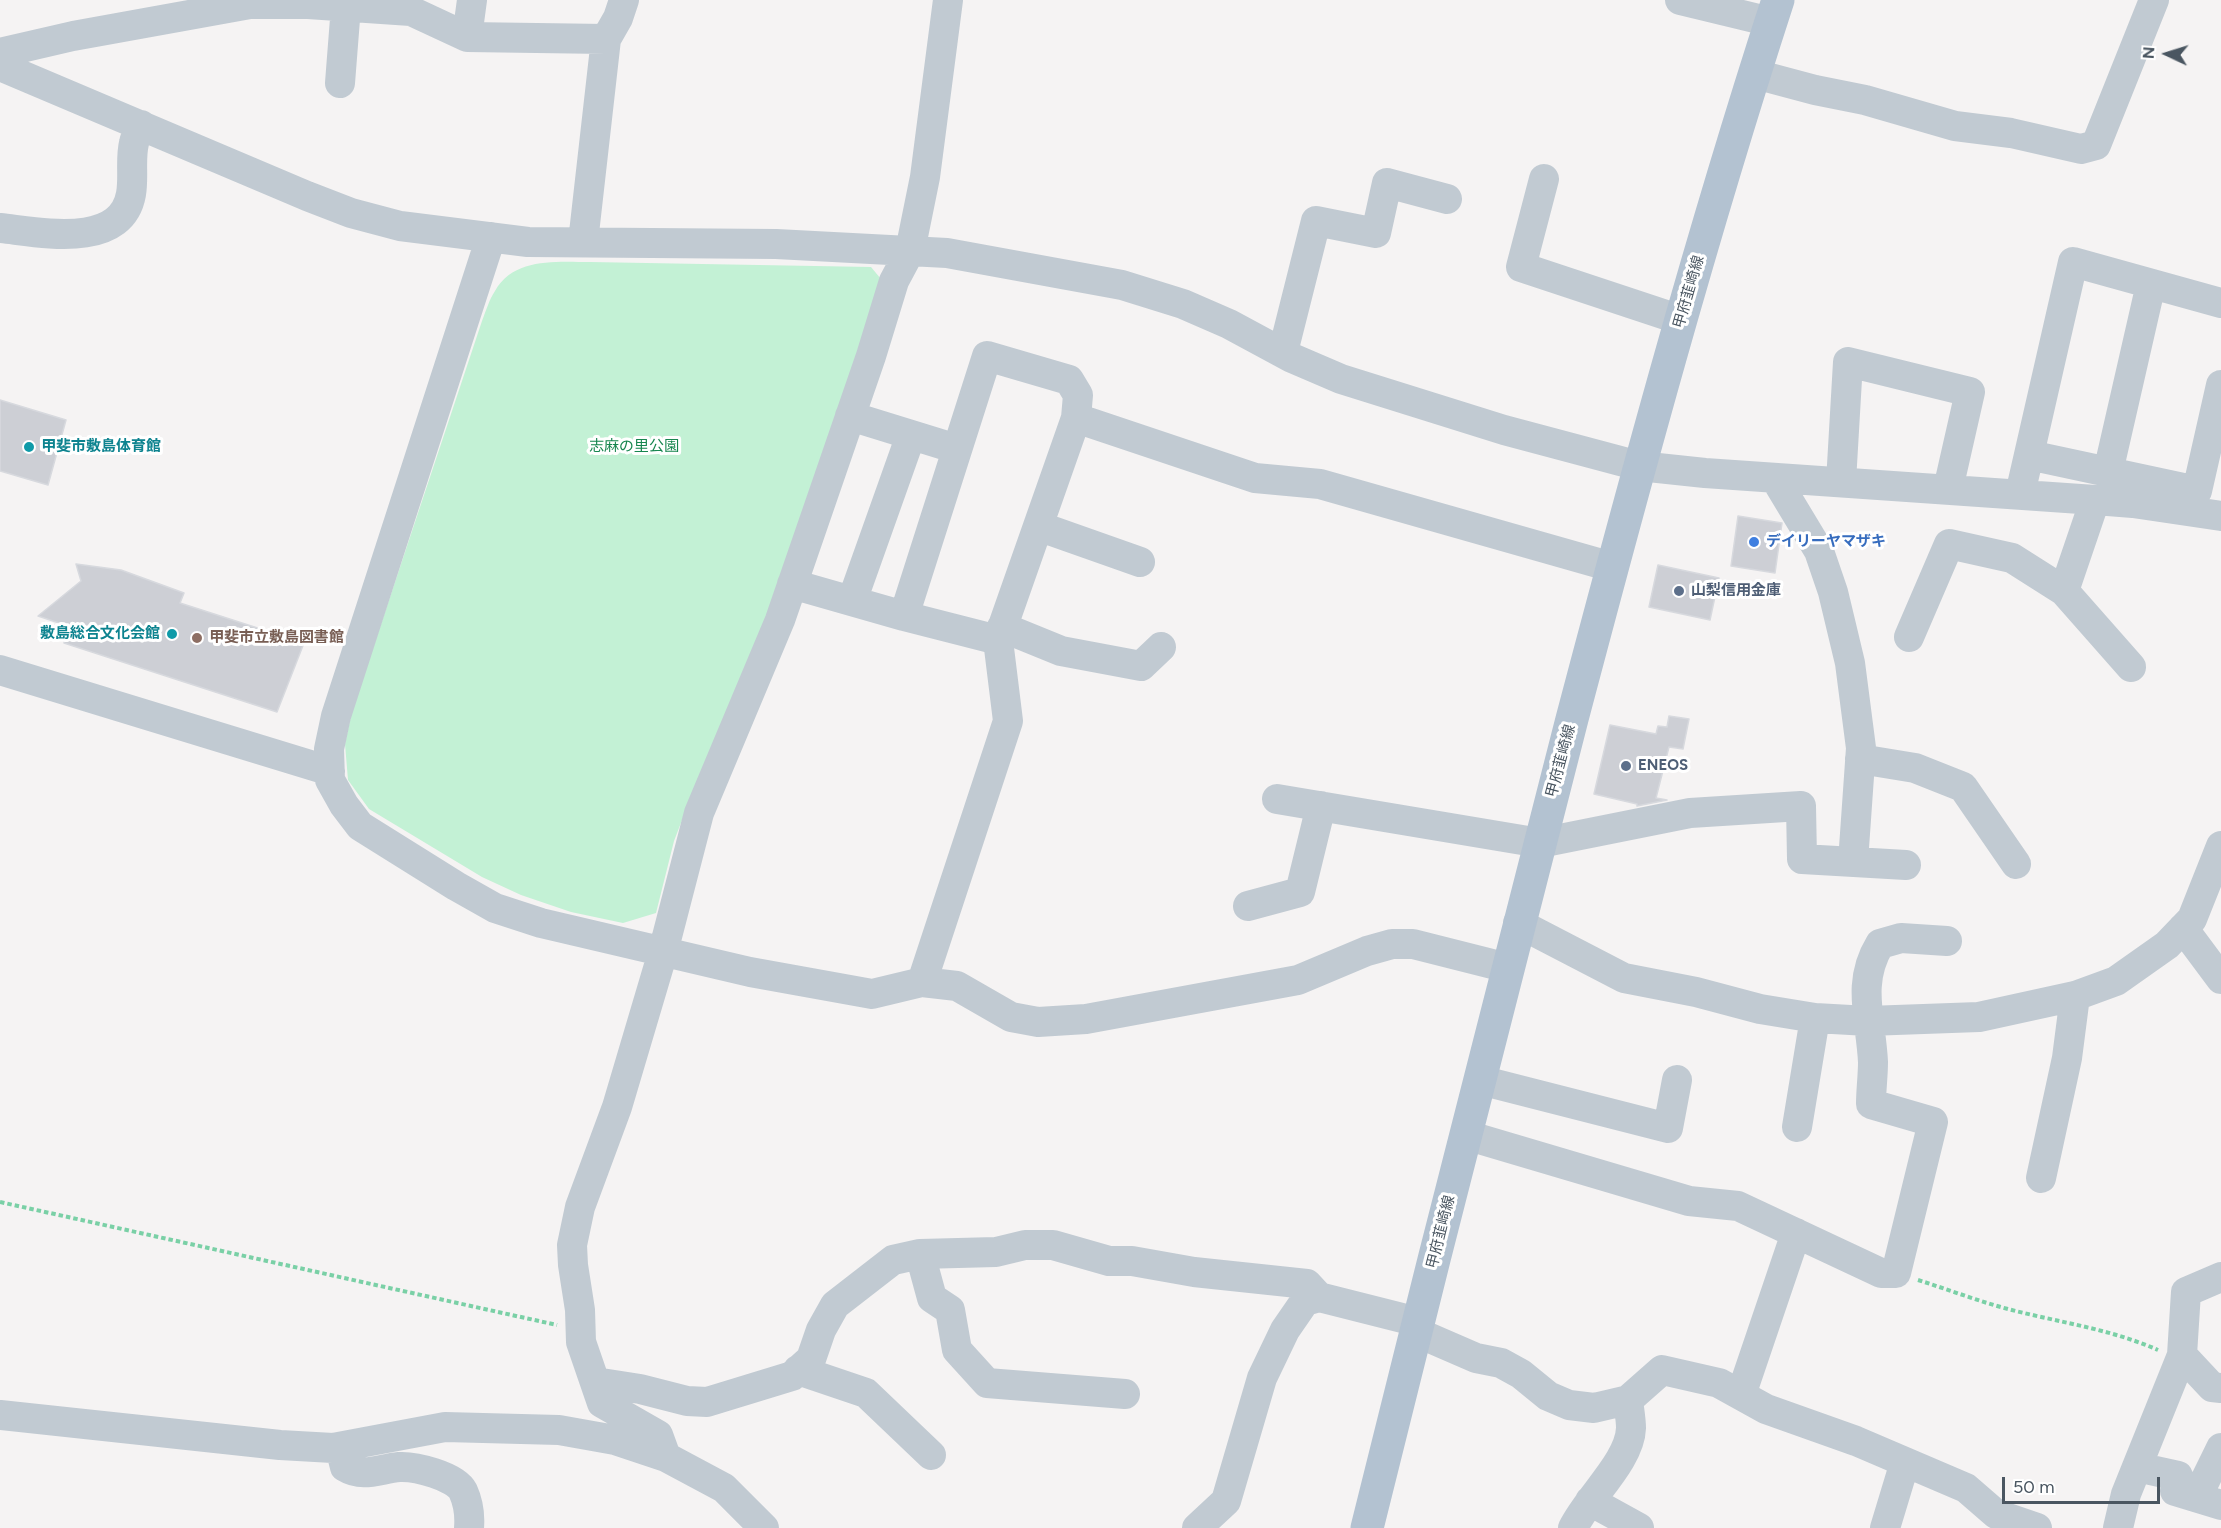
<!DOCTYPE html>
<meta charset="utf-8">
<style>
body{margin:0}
#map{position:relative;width:2221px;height:1528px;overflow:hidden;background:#f5f3f3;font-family:Figtree,sans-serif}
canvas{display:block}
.north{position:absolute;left:2137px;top:24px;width:60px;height:60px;-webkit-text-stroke:4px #fff;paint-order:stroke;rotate:274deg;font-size:16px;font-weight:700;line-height:24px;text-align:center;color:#4a5661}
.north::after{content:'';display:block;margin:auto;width:21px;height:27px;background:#4a5661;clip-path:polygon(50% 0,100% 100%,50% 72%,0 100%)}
.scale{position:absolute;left:2002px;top:1477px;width:158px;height:27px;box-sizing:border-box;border:3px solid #4a5661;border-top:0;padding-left:8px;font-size:18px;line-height:21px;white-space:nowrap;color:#4a5661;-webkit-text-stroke:4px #fff;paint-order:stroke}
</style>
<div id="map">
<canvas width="2221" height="1528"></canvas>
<div class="north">N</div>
<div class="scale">50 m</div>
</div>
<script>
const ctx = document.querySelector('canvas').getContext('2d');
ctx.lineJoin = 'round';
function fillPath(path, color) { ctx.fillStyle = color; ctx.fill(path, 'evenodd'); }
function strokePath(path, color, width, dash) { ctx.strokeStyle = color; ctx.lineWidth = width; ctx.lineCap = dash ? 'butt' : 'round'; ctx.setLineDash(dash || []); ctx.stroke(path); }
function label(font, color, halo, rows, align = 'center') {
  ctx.font = font + ' Figtree,"Noto Sans JP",sans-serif'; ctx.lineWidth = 6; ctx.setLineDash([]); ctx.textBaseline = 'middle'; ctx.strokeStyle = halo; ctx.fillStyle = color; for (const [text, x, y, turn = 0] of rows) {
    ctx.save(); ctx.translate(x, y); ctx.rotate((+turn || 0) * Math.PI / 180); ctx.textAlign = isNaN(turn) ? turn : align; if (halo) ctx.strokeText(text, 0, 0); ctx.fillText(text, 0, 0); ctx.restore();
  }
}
const green = new Path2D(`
 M590 262 871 267 881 279 775 603 697 781 674 841 656 913 623 923 571 912 521 895 482 877 369 809 348 780 345 744 352 711 482 321C486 311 489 300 495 291 514 257 557 262 590 262Z`);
const building = new Path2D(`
 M0 400 66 420 48 485 0 471Z
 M1738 516 1782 523 1775 573 1731 566Z
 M76 564 121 570 184 593 180 603 304 643 277 712 64 643 68 626 38 616 81 581Z
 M1658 565 1719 578 1710 620 1649 607Z
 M1669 716 1689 719 1683 749 1669 747 1656 798 1667 800 1637 806V804L1594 794 1610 725 1656 734 1658 726 1667 727Z`);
const path = new Path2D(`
 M0 1202 557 1325
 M1918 1280C1953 1291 1988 1305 2024 1313 2070 1324 2115 1331 2158 1350`);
const minor = new Path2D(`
 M1680 0 1771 22
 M467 37 472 0
 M0 53 73 36 250 4H308L411 11 467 37 606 39 618 18 624 0
 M0 66 307 196 351 213 400 226 528 242 776 244 947 253 1122 285 1183 304 1229 324 1292 358 1341 379 1504 430 1639 466 1705 473 2095 500 2133 503 2221 516
 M1755 74 1815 90 1865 100 1955 126 2011 133 2081 149 2096 145 2154 0
 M340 83 346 6
 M1544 179 1521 267 1681 320
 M0 228C39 232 121 250 131 194 134 177 130 159 134 143 135 137 139 131 141 125
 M491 237 336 716 329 749 330 780 344 805 360 826 456 886 495 908 541 923 750 972 872 994 922 982 957 986 1011 1017 1038 1022 1086 1019 1298 980 1367 951 1392 944H1413L1508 968
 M583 242 606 39
 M1283 352 1316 221 1376 233 1387 183 1447 199
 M850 416 957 449
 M1076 418 1255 478 1320 484 1612 567
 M2029 455 2197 491 2221 385
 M2108 472 2151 284
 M1775 478 1819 551 1833 592 1850 663 1861 748 1853 862
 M1841 482 1848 362 1970 392 1948 489
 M2020 494 2073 262 2221 303
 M2095 500 2064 591 2131 667
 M1038 526 1140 562
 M792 584 904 616 998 640
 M852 601 911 435
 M904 616 987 356 1069 380 1078 395 1076 418 998 640 1008 721 922 982
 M1002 627 1061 651 1141 666 1161 647
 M1909 637 1949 544 2012 558 2064 591
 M0 670 330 771
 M1860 759 1915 768 1963 787 2016 864
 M1277 799 1540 843 1690 813 1801 806 1802 859 1906 865
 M1248 906 1300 892 1321 806
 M1518 923 1624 978 1696 992 1760 1009 1815 1018 1868 1021 1979 1017 2075 996 2116 981 2167 945 2192 919 2221 846
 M2183 928 2221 979
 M1480 1080 1668 1128 1677 1080
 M1797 1127 1815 1018
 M1466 1135 1689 1201 1738 1206 1881 1273H1896L1933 1122 1871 1104C1871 1090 1873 1076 1873 1062 1871 1019 1856 983 1880 944L1901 938 1947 941
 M2041 1178 2067 1058 2075 996
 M920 1254 932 1298 950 1310 957 1350 987 1383 1125 1394
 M1416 1332 1476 1358 1501 1363 1521 1374 1548 1396 1569 1405 1594 1408 1628 1400 1662 1370 1719 1383 1766 1409 1856 1441 1966 1488 1996 1514 2037 1528
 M2182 1355 2212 1387 2221 1388
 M798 1370 866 1393 931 1455
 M595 1382 640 1389 687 1401 707 1402 792 1376 811 1359 821 1330 835 1305 893 1260 920 1254 996 1252 1025 1245H1053L1109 1261H1132L1194 1272 1307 1284 1319 1297
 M1741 1395 1796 1233
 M0 1415 280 1445 333 1448 445 1427 559 1430 615 1440 666 1457 724 1488 764 1528
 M340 1447 345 1467C363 1478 379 1469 399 1467 415 1466 455 1476 463 1491 468 1502 470 1516 469 1528
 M666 1457 658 1435 602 1403 581 1342 580 1310 573 1265 572 1245 580 1207 617 1107 663 952 699 813 780 620 871 356 894 281 910 251 925 177 948 0
 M2137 1467 2178 1476 2175 1491 2221 1505
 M2197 1497 2221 1448
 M1590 1501 1639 1528
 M1197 1528 1226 1501 1262 1378 1285 1330 1305 1301 1319 1297 1418 1322
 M1573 1528C1588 1497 1630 1461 1631 1428 1631 1419 1629 1409 1628 1400
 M1885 1528 1905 1462
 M2118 1528 2126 1494 2182 1355 2186 1292 2221 1277`);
const major = new Path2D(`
 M1367 1528C1434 1258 1502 988 1572 719 1636 477 1701 237 1778 0`);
const markers = [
 [29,447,6,"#0f9aa8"],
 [1754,542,6,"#3f7fe0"],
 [1679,591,6,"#5c6f8a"],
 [172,634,6,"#0f9aa8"],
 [197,638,6,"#8d6e63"],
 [1626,766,6,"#5c6f8a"]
];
const streetNames = [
 ["甲府韮崎線",1689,292,-74],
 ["甲府韮崎線",1561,761,-75],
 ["甲府韮崎線",1441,1232,-76]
];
const cultureNames = [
 ["甲斐市敷島体育館",41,447],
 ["敷島総合文化会館",160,634,"right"]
];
const parkNames = [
 ["志麻の里公園",634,447]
];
const shopNames = [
 ["デイリーヤマザキ",1766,542]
];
const serviceNames = [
 ["山梨信用金庫",1691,591],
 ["ENEOS",1638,766]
];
const educationNames = [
 ["甲斐市立敷島図書館",209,638]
];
fillPath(green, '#c3f1d5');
fillPath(building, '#cdcfd5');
strokePath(building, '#d7d9de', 1.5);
strokePath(path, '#7ad0a6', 4, [4.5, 3]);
strokePath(minor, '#c1cad2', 30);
strokePath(major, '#b3c2d1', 33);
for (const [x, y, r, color] of markers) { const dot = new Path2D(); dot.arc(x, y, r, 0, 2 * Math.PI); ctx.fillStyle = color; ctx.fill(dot); strokePath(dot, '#fff', 2); }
label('15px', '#4a5661', '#fff', streetNames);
label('bold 15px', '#0d838f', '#fff', cultureNames, 'left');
label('15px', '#17864f', '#fff', parkNames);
label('bold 15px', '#366cbe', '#fff', shopNames, 'left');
label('bold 15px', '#4e5e75', '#fff', serviceNames, 'left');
label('bold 15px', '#785e54', '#fff', educationNames, 'left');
</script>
